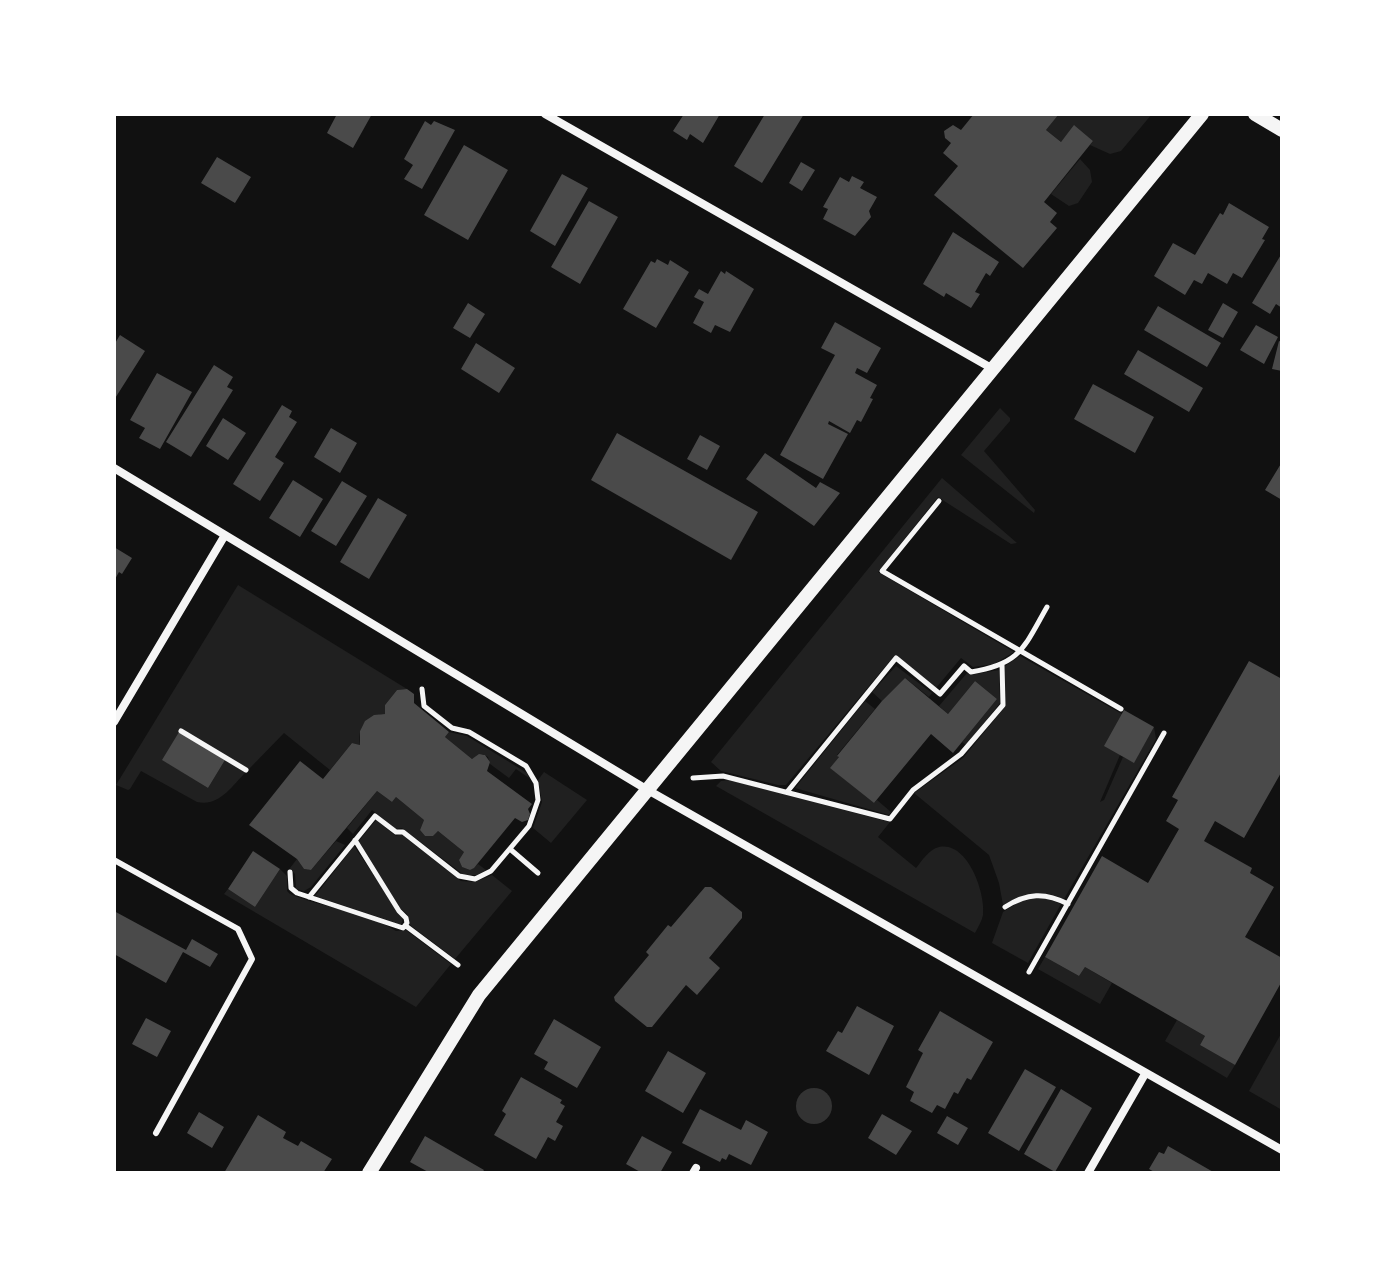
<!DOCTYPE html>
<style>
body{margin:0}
#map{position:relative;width:1396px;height:1287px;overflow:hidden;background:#111;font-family:"Asap Condensed",sans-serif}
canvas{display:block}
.frame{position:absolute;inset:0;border:116px solid #fff;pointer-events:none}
</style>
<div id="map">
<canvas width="1396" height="1287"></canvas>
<div class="frame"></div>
</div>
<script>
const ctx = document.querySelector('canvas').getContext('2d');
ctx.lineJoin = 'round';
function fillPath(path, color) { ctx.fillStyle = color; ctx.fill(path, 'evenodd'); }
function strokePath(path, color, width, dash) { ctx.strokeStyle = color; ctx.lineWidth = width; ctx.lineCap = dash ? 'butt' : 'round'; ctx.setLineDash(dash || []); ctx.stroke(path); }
const green = new Path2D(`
 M1059 114H1152L1121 151 1110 154 1090 145 1093 141 1075 126 1061 142 1046 130Z
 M1080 159 1090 170 1092 182 1078 203 1069 206 1051 194Z
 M1000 408 1010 418V421L984 451 1035 510 1034 513 961 455Z
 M942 478 1017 543 1011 544 938 497 878 572 1014 652 994 664 973 667 961 658 936 688 895 655 786 785H778L721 771 711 762Z
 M238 585 407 689 397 690 385 705V714C367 715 357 727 360 745L352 743 330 770 284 733 249 769 181 729 163 760 208 788 225 760 246 772C231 787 219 807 197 802L141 771 130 789 128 790 116 785Z
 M1020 656 1122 714 1120 755 1100 802 1104 800 1123 757 1134 762 1154 727 1156 739 1064 899C1040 888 1025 894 1003 905L999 883 989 855 914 793 963 758 1005 707V666Z
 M896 666 932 693 929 697 905 678 882 701 872 692Z
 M999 670 1000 703 966 745 962 742 997 699 975 681 948 714 939 706 967 673 970 675Z
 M865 701 875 709 837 755 839 757 831 768 874 803 877 800 891 812 889 815 795 788Z
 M449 732 467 736 527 773 529 778 516 769 509 778 490 764 488 757 483 754 472 759 445 737Z
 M544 772 587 800 551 843 533 828 542 802 538 780Z
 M729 780 890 822 878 837 916 868C922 861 929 849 939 847 968 841 986 894 983 915 982 921 978 927 975 933L716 786 721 781Z
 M377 791 392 802 396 797 424 820 420 830 425 836H433L438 831 464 852 459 860 462 867 470 870 478 864 486 870 477 875H464L402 828 396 829 372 810 353 834 347 828Z
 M376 820 396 836 401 834 461 881 475 882 492 875 512 891 455 959 410 925 407 914 400 908 358 842Z
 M336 841 345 845 311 887 304 891 296 889 295 874 290 868 297 859 304 869 311 870Z
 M354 846 403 918 401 925H396L393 922 315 896Z
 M280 869 287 876V891L290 894C323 908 366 911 396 931L406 930 451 964 416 1007 224 894 228 889 255 907Z
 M1035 898H1045L1061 904 1028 963 992 943 1003 912 1019 902Z
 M1045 957 1079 976 1085 967 1112 983 1100 1004 1038 969Z
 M1177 1020 1205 1036 1200 1045 1235 1065 1227 1078 1165 1041Z
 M1282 1032V1110L1249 1091Z`);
const water = new Path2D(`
 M796 1106a18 18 0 1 1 36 0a18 18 0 1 1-36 0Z`);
const building = new Path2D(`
 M337 114H372L353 148 327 133Z
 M684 114H720L703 143 690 134 687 140 673 131Z
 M765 114H804L762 183 734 166Z
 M974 114H1059L1046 130 1061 142 1074 125 1093 141 1044 202 1057 213 1050 222 1057 228 1023 268 934 195 958 166 943 153 951 143 945 138 944 131 953 125 961 130Z
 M425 121 431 125 434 121 455 130 422 189 404 179 413 165 404 159Z
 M464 145 508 170 468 240 424 215Z
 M217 157 251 177 235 203 201 183Z
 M801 162 815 170 802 191 789 183Z
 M562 174 588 188 555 246 530 231Z
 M852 176 864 182 860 188 877 197 869 211 871 217 855 236 823 219 828 209 823 207 840 177 849 182Z
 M589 201 618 217 580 284 551 267Z
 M1229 203 1269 227 1262 239 1265 240 1242 278 1233 273 1227 284 1208 273 1202 284 1194 280 1185 295 1154 276 1173 243 1195 255 1220 213 1223 215Z
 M953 232 999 262 990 276 986 273 975 292 980 294 971 308 946 293 944 297 923 284Z
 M1282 253V308L1276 304 1270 314 1252 303Z
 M657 259 668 265 670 260 689 272 656 328 623 309 651 261 655 263Z
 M721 271 725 274 726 271 754 289 730 332 715 325 711 333 693 323 704 302 694 297 699 289 708 294Z
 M468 303 485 314 470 338 453 328Z
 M1223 303 1238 312 1223 338 1208 330Z
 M1158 306 1221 343 1207 367 1144 330Z
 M835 322 881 348 867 373 857 368 855 373 877 385 870 398 873 399 861 422 857 420 850 433 829 421 828 424 848 434 823 479 780 455 835 355 821 348Z
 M1256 325 1278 337 1264 364 1240 350Z
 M120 335 145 351 114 400V345Z
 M1279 341 1282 342V371L1272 369Z
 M476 343 515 368 499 393 461 369Z
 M1138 350 1203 388 1189 412 1124 374Z
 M214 365 233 377 227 387 233 390 191 457 166 442Z
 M157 373 192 392 160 449 139 438 145 428 130 420Z
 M1093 384 1154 417 1135 453 1074 419Z
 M282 405 292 411 289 417 297 422 275 457 284 463 260 501 233 484Z
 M223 418 246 433 228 460 206 446Z
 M331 428 357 443 340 473 314 457Z
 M617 433 758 512 731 560 591 480Z
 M700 435 720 446 707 470 687 459Z
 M765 453 816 488 820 482 840 493 814 526 746 479Z
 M1282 462V500L1265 490Z
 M293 480 323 499 300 537 269 518Z
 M342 481 367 496 336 546 311 531Z
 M378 498 407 515 369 579 340 562Z
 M114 547 132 558 122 574 119 572 114 581Z
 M1249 661 1282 679V771L1244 838 1215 821 1204 841 1252 868 1250 873 1274 887 1245 937 1282 958V981L1235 1065 1200 1045 1205 1036 1085 967 1079 976 1045 957 1102 856 1148 883 1179 829 1166 821 1178 800 1172 797Z
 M905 678 948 714 975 681 997 699 953 753 931 734 874 803 830 768 839 757 837 756 882 701Z
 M407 689 414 694V703L449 732 445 737 472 759 479 754 485 755 490 762 487 771 532 804 528 809 530 814 528 820 522 822 515 818 474 868 470 870 462 867 459 860 464 852 438 831 433 836H425L420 830 424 820 396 797 392 802 377 791 311 870 304 869 297 859 249 825 300 761 323 779 352 743 360 745V731L365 721 374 715 385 714V705L397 690Z
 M1124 710 1154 727 1134 763 1104 746Z
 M179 732 225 760 208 788 162 760Z
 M253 851 280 869 255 907 228 889Z
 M705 887H711L742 912V918L709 958 720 968 697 995 686 985 652 1027H647L615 1001 614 997 649 955 646 952 668 925 671 927Z
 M114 911 186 950 192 939 218 954 210 967 183 952 166 983 114 954Z
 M857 1006 894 1026 869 1075 826 1051 838 1031 842 1033Z
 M940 1011 993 1042 971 1080 967 1078 958 1094 954 1092 945 1109 937 1105 932 1113 910 1101 914 1092 906 1087 923 1053 918 1050Z
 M146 1018 171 1031 157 1057 132 1044Z
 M554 1019 601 1047 577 1088 544 1069 548 1062 534 1054Z
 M668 1051 706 1073 683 1113 645 1091Z
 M1025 1069 1056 1087 1019 1151 988 1133Z
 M521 1077 562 1100 560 1103 565 1106 556 1122 563 1126 555 1141 548 1137 536 1159 494 1135 506 1114 502 1111Z
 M1061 1089 1092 1108 1055 1172 1024 1154Z
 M700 1109 741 1130 746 1120 768 1132 751 1165 729 1154 726 1160 722 1158 720 1162 682 1143Z
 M199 1112 224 1127 212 1148 187 1133Z
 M882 1114 912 1131 896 1155 868 1138Z
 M258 1115 286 1132 283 1138 298 1146 301 1141 332 1159 323 1173H224Z
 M947 1116 968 1128 958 1145 937 1133Z
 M425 1136 484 1170 482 1173H430L410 1162Z
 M642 1136 672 1152 660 1173H642L626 1164Z
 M1168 1146 1215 1173H1156L1149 1169 1159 1152 1164 1154Z`);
const path = new Path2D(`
 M939 501 882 571 1121 709
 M181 731 246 770
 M693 778 723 776 890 819 913 790 961 754 1003 705 1002 664
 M787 792 896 658 940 694 964 666 971 672C1021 664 1024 647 1047 607
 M510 849 538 873
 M290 872 291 888 297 893 403 928 407 923 406 918 399 911 355 840
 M309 897 375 816 396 832H403L459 876 475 879 491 871 529 826 538 800 536 783 526 766 469 732 452 728 424 706 422 689
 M1005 907C1027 893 1045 892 1068 904
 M406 926 458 965
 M1029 972 1164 733`);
const service = new Path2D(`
 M114 860 238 929 252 959 156 1133`);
const minor = new Path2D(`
 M545 114 993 369
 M114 468 646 789 1282 1150
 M114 722 225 535
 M693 1173 696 1168
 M1088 1173 1145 1074`);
const tertiary = new Path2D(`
 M1255 114 1282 130
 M369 1173 479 995 1202 114`);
fillPath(green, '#202020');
fillPath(water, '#333');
fillPath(building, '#4a4a4a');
strokePath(path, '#f5f5f5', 5);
strokePath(service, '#f5f5f5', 6);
strokePath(minor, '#f5f5f5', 8);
strokePath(tertiary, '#f5f5f5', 14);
</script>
